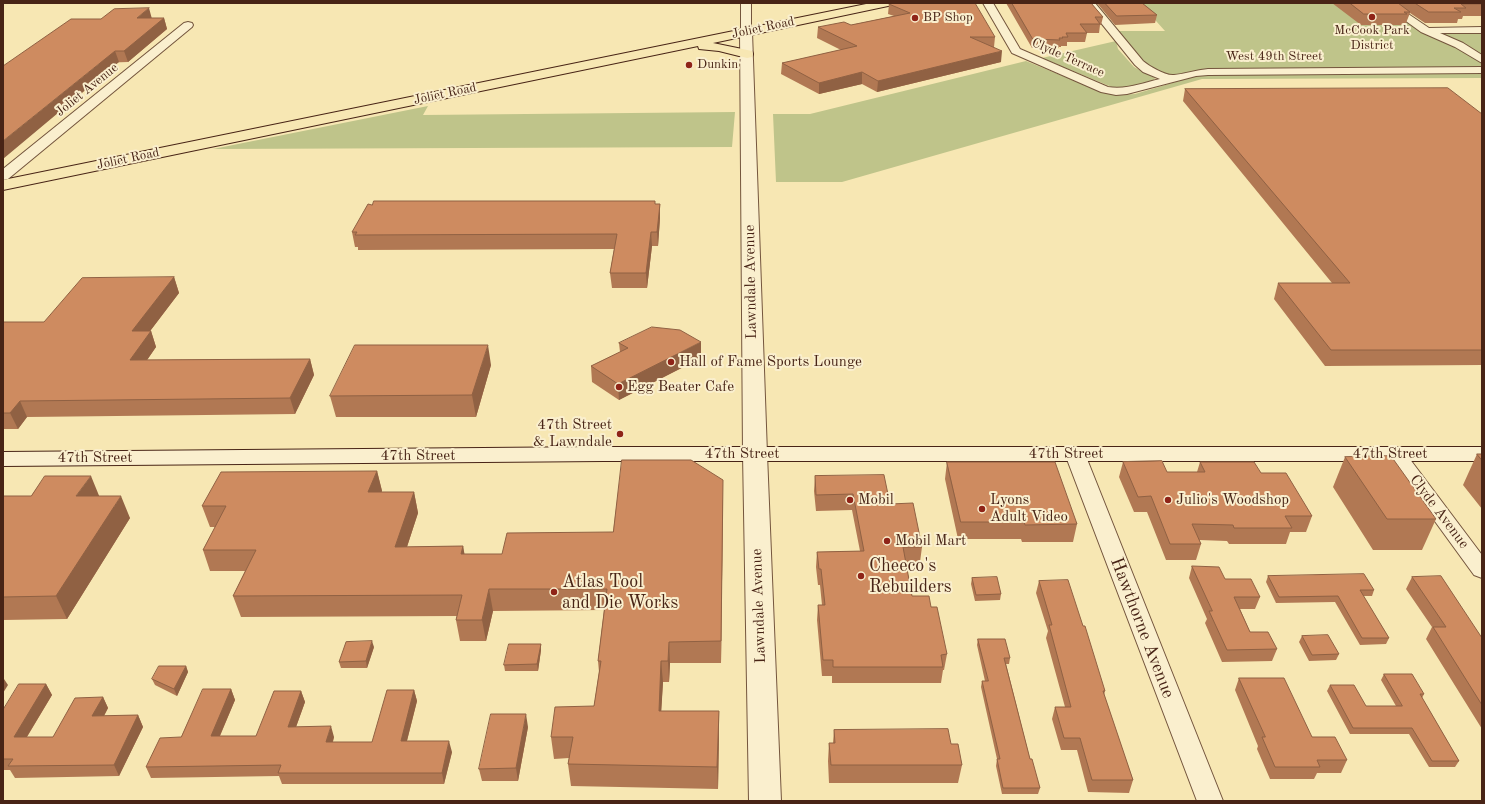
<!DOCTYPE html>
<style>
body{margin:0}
#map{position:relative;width:1485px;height:804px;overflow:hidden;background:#f7e7b3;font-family:"Old Standard TT",serif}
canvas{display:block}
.frame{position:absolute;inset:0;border:4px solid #482416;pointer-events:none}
</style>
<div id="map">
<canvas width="1485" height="804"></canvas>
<div class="frame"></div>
</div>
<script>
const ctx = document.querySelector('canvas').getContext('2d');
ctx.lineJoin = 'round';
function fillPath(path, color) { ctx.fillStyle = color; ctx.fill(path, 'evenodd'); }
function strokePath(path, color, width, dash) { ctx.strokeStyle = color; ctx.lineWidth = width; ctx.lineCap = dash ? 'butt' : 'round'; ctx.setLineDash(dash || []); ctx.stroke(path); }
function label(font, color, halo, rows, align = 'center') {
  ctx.font = font + ' "Old Standard TT",serif'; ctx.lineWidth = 4; ctx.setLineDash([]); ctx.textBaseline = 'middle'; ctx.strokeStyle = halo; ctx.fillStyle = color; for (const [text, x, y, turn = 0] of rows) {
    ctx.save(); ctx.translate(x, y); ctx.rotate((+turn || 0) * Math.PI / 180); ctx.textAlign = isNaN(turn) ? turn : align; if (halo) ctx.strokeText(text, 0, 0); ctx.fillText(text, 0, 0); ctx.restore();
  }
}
const green = new Path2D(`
 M1140 3H1384L1424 30H1482V78L1202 79 842 182H776L773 114H810L1026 61 1102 92 1120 95 1135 94 1179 81 1150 70 1116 31H1165Z
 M1116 41 1118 49 1134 67 1155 78 1154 80 1123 89 1114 88 1042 58Z
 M428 106 423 115 735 112 732 147 213 149Z`);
const minor = new Path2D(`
 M741 3H751V32L746 35 741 32Z
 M983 3H993L1020 49 1108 87C1126 90 1143 83 1160 79L1143 72 1135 65 1085 3H1095L1143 61C1149 66 1165 76 1174 75 1185 74 1196 70 1208 69L1482 67V73L1208 75 1196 76 1127 94 1116 95 1101 92 1012 53Z
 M1381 3H1392L1429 28 1482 27V33H1440L1463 43 1482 55V63L1455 47 1421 32Z
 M188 22 192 23 193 25 192 27 8 179 3 180V169L184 23Z
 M1075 448 1082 450 1085 454 1223 801H1197L1065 454 1068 450Z
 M1396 448 1403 450 1482 555V578L1474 575 1386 454 1389 450Z`);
const tertiary = new Path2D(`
 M746 28 750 29 752 32 767 454 781 801H749L743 454 740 32 742 29Z`);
const secondary = new Path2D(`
 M603 447H1482V461H603L3 466V452Z`);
const primary = new Path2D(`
 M871 3H894L892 5 888 6 713 43 752 51 753 54 752 57 747 58 719 51 699 49 698 46 3 190V180Z`);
const wall = new Path2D(`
 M1006 3H1091L1103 17 1101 25H1100L1099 33H1086H1087L1085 42H1067V46H1061V47H1059L1058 48H1032Z
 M1097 3H1142L1157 15 1155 23 1115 25Z
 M1332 3H1482V16H1463L1462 19H1458L1457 23H1425L1410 13 1406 23H1404L1403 25H1361Z
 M889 4 995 37 994 47 1001 62 877 92 862 84 819 94 781 74 782 63 841 50 817 38 818 27 851 25 894 16 888 14Z
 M152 18H164L167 29 128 62 3 66Z
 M1185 89 1482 114V365L1325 366 1274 299 1278 283H1332L1183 101Z
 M655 201V204H660V218L658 246H652L647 288H612L610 273 614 249 358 250V247H355L352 232Z
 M174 277 179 293 150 331H151L156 347 147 360 310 359 314 375 295 414 27 417 18 429H3V322H44Z
 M619 343 701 358 619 400 592 382 591 366 620 352Z
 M491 365 476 417H336L330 396Z
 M1477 454H1482V509L1463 485Z
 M1345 457 1436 519 1422 550H1373L1333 487Z
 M947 462 1077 524 1073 542H1022L1021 539H958L945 479Z
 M1123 462 1167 472H1197L1200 462 1261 473 1312 516 1306 532H1290L1286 544H1229L1227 541 1199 540 1201 544 1196 560H1166L1147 512H1134L1119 477Z
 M377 471 382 491 381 492H414L418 513 407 547 463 546 464 554H502L613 532 723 500 721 663H670L669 682H663L661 711H719V733L718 789 571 786 568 764 569 758 554 759 551 737 594 706 599 672 598 661 604 610 493 611 486 641H460L456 620 457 616 241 617 233 596 245 571H210L203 550 215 527H210L202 506Z
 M815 476 890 504 922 547 920 562 906 563 912 596 931 607 947 654 944 670H943L941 683H832V676H822L817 620 818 605H822L820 585H818L816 567 817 552 860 551 852 510 816 511 814 491Z
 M3 496H99L130 518 67 619 3 620Z
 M1192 566 1225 579 1260 597 1255 609H1240L1250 632 1277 649 1272 661 1222 662 1205 623 1207 619 1189 578Z
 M1268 576 1374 590 1372 596H1363L1389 638 1386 644 1360 645 1335 602 1276 603 1266 582Z
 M1412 577 1482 638V729L1426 639 1432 627 1406 589Z
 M972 578 1001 594 1000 600 975 601 971 584Z
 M1039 581 1105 691 1104 695 1133 780 1129 793 1088 792 1077 750H1061L1052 719 1055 707H1065L1046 638 1048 631 1036 593Z
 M1302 636 1339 654 1336 660 1309 661 1299 642Z
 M978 639 1010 658 1009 664H1006L1030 759 1040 788 1038 794H1002L996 766 997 759 981 687 982 681H985L977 645Z
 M541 644V650L538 671H505L504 665Z
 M374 647 367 668H341L339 662Z
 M186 666 188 672 177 696 155 685 152 679Z
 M1384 674 1424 694 1422 698 1459 761 1455 767H1429L1409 734H1350L1327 691 1330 685 1366 706H1396L1381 680Z
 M1239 678 1312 737 1347 760 1341 773H1317L1314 779H1270L1257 749 1258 746 1235 690Z
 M46 684 52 695 27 737H53L103 697 108 708 104 716 138 715 143 727 119 776 15 778 10 770H3V710Z
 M231 689 235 700 220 736H256L301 691 305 702 296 727 334 737 333 742H372L414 690 417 701 407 741 452 752 444 784H282L279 776 151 778 146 767 181 737Z
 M528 727 518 781H482L479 769Z
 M834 730 951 744 962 765 958 783H829L828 761 829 743H833Z`);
const shadedWall = new Path2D(`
 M149 8 152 19 137 18Z
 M164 18 167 29 128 62 124 51Z
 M115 51 119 62 3 159V141Z
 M1002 51 1001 62 877 92 878 81Z
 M862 72V84L819 94V83Z
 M660 204V218L658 246 657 232Z
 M651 232 652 246 647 288 646 273Z
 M174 277 179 293 138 347 132 331Z
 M151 331 156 347 136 376 130 360Z
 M701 342V358L619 400 618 384Z
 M488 345 491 365 476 417 472 395Z
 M310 359 314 375 295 414 290 398Z
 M20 401 27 417 18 429 10 413Z
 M377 471 382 491 374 513 368 492Z
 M91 476 100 498 76 496Z
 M723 480V500L721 663V641Z
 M414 492 418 513 400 568 395 547Z
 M121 496 130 518 67 619 56 596Z
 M463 546 467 567 461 554Z
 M489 589 493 611 486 641 482 620Z
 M372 641 374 647 367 668 366 661Z
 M669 642 670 663 669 682 668 661Z
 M541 644V650L538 671 537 664Z
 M661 661 663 682 660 733 659 711Z
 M186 666 188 672 177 696 174 689Z
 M4 679 8 685 3 693V681Z
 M46 684 52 695 20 748 14 737Z
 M231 689 235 700 215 747 211 736Z
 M414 690 417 701 404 752 401 741Z
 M301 691 305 702 292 738 288 727Z
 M103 697 108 708 98 727 92 716Z
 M719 711V733L718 789 717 767Z
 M526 714 528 727 518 781 516 768Z
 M138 715 143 727 119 776 114 765Z
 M331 726 334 737 329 753 326 742Z
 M449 741 452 752 444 784 442 773Z`);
const building = new Path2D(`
 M891 3H975L995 37H970L1002 51 878 81 862 72 819 83 782 63 857 46 818 27 844 22 851 25 910 13 889 4Z
 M1012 3H1091L1103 17H1095L1100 24H1080L1087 33H1066L1068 37H1062L1063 38H1059L1060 40 1033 39Z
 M1105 3H1142L1157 15 1117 16Z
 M1350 3H1398L1410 12H1404L1407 14H1364Z
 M1415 3H1482V4H1461L1466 8H1454L1461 12H1429Z
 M149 8 137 18H164L124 51H115L3 141V66L71 19H101L114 9Z
 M1448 88 1482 114V350H1331L1278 283H1350L1185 89Z
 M374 201H655V204H660L657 232H651L646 273H610L617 234 355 235 357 232H352L368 204 372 205Z
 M174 277 132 331H151L130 360 310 359 290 398 20 401 10 413H3V322H44L82 278Z
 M652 327 680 330 701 342 618 384 591 366 628 348 619 343Z
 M355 345H488L472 395 330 396Z
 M1477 454H1482V460Z
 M1391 456 1436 519H1387L1345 457Z
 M622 460H691L723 480 721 641 669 642 668 661H661L659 711H719L717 767 568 764 573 737H551L555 707 594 706 601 661H598L607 589H489L482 620H456L462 595 233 596 256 550H203L226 506H202L221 472 377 471 368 492H414L395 547 463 546 461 554H502L507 533 613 532Z
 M1162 461 1167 472H1205L1200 462H1254L1261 473H1286L1312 516H1285L1292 528H1234L1233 525 1192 524 1201 544H1170L1151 496 1138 497 1123 462Z
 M947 462H1055L1077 524 1025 525 1024 522H961Z
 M884 475 890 504 913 503 922 547H903L912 596H929L931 607H937L947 654 941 655 943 667H833V660H823L818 605H825L821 569H819L817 552 864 551 853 494 816 495 815 476Z
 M45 476H91L76 496H121L56 596 3 597V496H31Z
 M1192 566 1219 567 1225 579H1251L1260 597H1234L1250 632H1268L1277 649 1227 650 1209 611H1212Z
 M1364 574 1374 590H1360L1389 638H1362L1338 596 1279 597 1268 576Z
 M1441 576 1482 638V705L1433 627H1446L1412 577Z
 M997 577 1001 594 976 595 972 578Z
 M1068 580 1083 626H1085L1105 691H1103L1133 780H1092L1080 738H1064L1055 707H1071L1049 625H1052L1039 581Z
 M1328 635 1339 654 1312 655 1302 636Z
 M978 639H1005L1010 658H1004L1030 759H1032L1040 788H1003L997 759H1000L982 681H988Z
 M372 641 366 661 339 662 346 642Z
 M509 644H541L537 664 504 665Z
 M159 666H186L174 689 152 679Z
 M1384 674H1412L1424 694H1420L1459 761H1432L1412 728H1353L1330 685H1354L1366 706H1402Z
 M1239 678H1284L1312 737H1335L1347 760H1317L1320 767H1275L1262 737H1265Z
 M19 684H46L14 737H53L75 698 103 697 92 716 138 715 114 765 8 766 13 759H3V710Z
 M203 689H231L211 736H256L274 691H301L288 727 331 726 326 742H372L387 690H414L401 741H449L442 773H278L281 765 146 767 160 738 181 737Z
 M491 714H526L516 768 479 769Z
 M948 729 951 744H958L962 765H831L829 743H835L834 730Z`);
const markers = [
 [1372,17,4,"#8f2418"],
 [915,18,4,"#8f2418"],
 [689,65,4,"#8f2418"],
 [671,362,4,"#8f2418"],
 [619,387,4,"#8f2418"],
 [620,434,4,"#8f2418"],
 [850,500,4,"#8f2418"],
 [1168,500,4,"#8f2418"],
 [982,509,4,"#8f2418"],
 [887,541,4,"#8f2418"],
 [861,576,4,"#8f2418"],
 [554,592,4,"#8f2418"]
];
const farPoinames = [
 ["BP Shop",923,18],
 ["McCook Park",1372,31,"center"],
 ["District",1372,46,"center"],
 ["Dunkin'",697,65]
];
const farStreetnames = [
 ["Joliet Road",763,28,-12],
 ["West 49th Street",1274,57],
 ["Clyde Terrace",1068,58,24],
 ["Joliet Avenue",87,90,-39],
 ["Joliet Road",445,94,-12],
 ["Joliet Road",128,159,-12]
];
const streetNames = [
 ["Lawndale Avenue",751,282,-91],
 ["47th Street",742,454],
 ["47th Street",1066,454],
 ["47th Street",1390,454],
 ["47th Street",418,456],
 ["47th Street",95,458],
 ["Clyde Avenue",1439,512,53],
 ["Lawndale Avenue",759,606,-92]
];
const poiNames = [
 ["Hall of Fame Sports Lounge",679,362],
 ["Egg Beater Cafe",627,387],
 ["47th Street",612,425,"right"],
 ["& Lawndale",612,442,"right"],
 ["Mobil",858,500],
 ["Lyons",990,500],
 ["Adult Video",990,517],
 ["Julio's Woodshop",1176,500],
 ["Mobil Mart",895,541]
];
const nearPoinames = [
 ["Cheeco's",869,566],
 ["Rebuilders",869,587],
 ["Atlas Tool",562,582],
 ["and Die Works",562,603]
];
const nearStreetnames = [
 ["Hawthorne Avenue",1142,628,69]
];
fillPath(green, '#bfc48a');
strokePath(minor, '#74553d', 2);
strokePath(tertiary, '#74553d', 2);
strokePath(secondary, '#482416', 2);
strokePath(primary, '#482416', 2);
fillPath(minor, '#faefce');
fillPath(tertiary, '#faefce');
fillPath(secondary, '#faefce');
fillPath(primary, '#f7e7b3');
fillPath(wall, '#b17853');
fillPath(shadedWall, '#906143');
fillPath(building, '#ce8b60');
strokePath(building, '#906143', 1);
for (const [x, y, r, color] of markers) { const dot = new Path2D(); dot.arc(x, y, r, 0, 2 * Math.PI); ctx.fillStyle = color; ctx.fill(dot); strokePath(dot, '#faefce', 1.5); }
label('13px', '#482416', '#faefce', farPoinames, 'left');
label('13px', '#482416', '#faefce', farStreetnames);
label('15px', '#482416', '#faefce', streetNames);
label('15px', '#482416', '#faefce', poiNames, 'left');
label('18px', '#482416', '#faefce', nearPoinames, 'left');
label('18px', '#482416', '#faefce', nearStreetnames);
</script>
